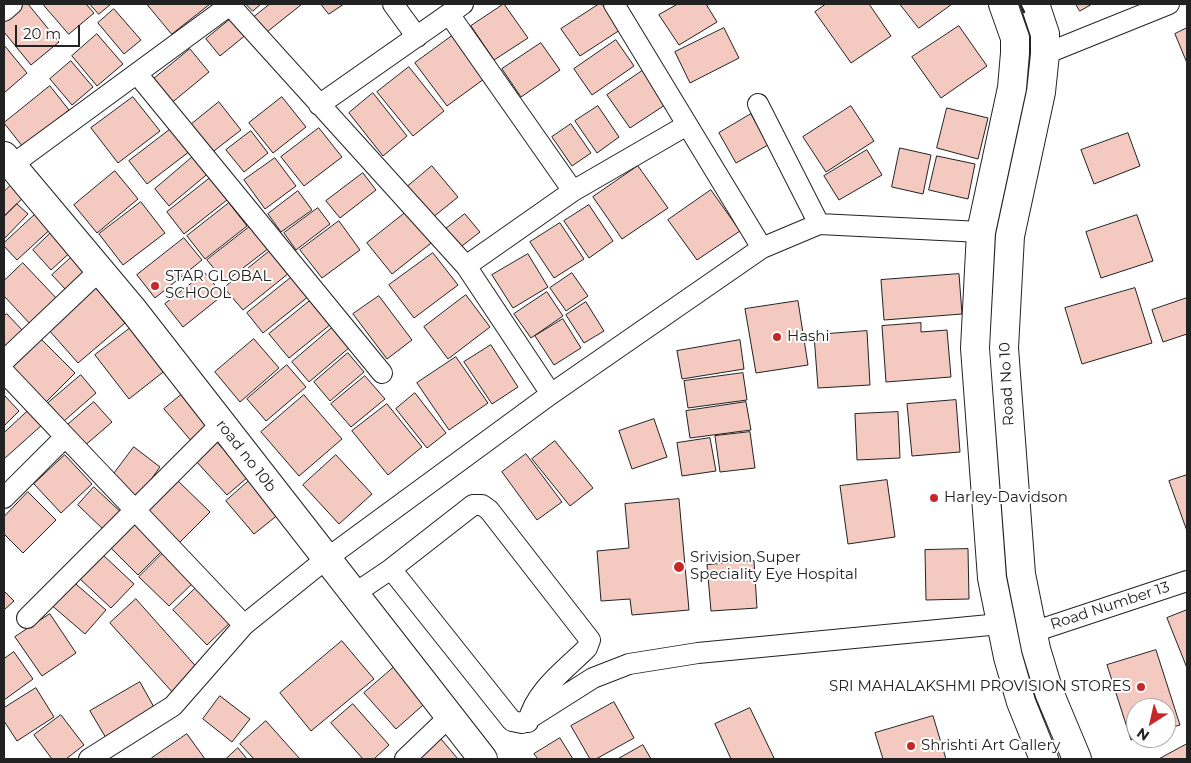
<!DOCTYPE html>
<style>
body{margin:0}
#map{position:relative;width:1191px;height:763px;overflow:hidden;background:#fff;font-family:Montserrat,sans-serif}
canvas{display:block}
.frame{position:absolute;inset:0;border:5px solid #222;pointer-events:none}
.north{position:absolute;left:1126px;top:698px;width:50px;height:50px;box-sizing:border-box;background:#fff;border:1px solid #a7a7a7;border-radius:50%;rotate:215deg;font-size:14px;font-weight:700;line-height:20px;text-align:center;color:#222}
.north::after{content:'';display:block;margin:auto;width:18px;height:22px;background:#c62828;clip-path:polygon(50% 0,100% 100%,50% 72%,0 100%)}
.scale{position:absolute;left:15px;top:25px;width:65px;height:22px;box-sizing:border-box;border:2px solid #222;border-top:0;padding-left:6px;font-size:15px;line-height:18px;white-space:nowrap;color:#222;-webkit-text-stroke:4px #fff;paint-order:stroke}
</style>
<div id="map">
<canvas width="1191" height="763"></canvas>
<div class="frame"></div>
<div class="north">N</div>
<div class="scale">20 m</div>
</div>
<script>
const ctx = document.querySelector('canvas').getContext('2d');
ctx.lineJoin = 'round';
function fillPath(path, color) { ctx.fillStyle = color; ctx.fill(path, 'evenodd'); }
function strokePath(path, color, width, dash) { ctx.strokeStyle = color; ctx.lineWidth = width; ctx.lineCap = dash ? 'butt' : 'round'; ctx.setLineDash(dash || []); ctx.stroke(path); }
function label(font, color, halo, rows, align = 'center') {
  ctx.font = font + ' Montserrat,sans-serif'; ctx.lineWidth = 4; ctx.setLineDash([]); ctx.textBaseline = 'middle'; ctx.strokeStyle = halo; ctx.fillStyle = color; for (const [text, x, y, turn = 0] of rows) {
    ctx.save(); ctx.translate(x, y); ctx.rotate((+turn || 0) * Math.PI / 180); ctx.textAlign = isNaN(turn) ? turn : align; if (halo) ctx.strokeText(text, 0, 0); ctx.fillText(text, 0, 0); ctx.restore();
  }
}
const building = new Path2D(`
 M21 4H28L59 42 31 65 4 32V18Z
 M43 4H86L94 13 69 34Z
 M90 4H111L99 14Z
 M147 4H210L172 34Z
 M246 4H261L253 11Z
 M270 4H302L267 32 254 17Z
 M321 4H344L329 14Z
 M504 4 528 38 494 60 471 26Z
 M599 4H602L620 30 580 56 561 29Z
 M678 4H706L717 22 679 45 659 15Z
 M826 4H869L891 36 851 63 815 12Z
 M900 4H952L919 28Z
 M1076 4H1092L1080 11Z
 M114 9 141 40 124 54 98 23Z
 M233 17 247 34 220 56 206 39Z
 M959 26 987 66 941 98 912 57Z
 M724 28 739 58 690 83 675 52Z
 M1187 28V63L1175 34Z
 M97 34 123 64 97 86 72 56Z
 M452 36 484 79 447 106 415 63Z
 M616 40 634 66 592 95 574 69Z
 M541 43 560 70 521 97 502 69Z
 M4 45 27 73 4 93Z
 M190 49 209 72 169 105 150 82Z
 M71 61 93 87 72 105 50 79Z
 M409 67 444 111 413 136 377 92Z
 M645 69 668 103 630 128 607 95Z
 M50 86 69 110 23 147 4 123Z
 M373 93 407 136 383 156 349 113Z
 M133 97 160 131 118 163 91 128Z
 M282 97 306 127 273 153 249 123Z
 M219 102 241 130 210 154 188 127Z
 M598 106 619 137 597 153 575 121Z
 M851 106 874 141 826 172 803 137Z
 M947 108 988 118 978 159 937 148Z
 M751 114 768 145 736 163 719 133Z
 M571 124 591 153 572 166 552 137Z
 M172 128 190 151 147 184 129 161Z
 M319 128 342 157 304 186 281 157Z
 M251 131 268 153 244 172 226 150Z
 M1128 133 1140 166 1094 184 1081 150Z
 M900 148 931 155 923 194 892 187Z
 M867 150 882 175 839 200 824 176Z
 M196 154 211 171 169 206 155 189Z
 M937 156 975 164 968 199 929 190Z
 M275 158 296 186 265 209 244 180Z
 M432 166 458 197 432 218 407 187Z
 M638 166 668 208 622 239 593 197Z
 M115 171 138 199 97 233 74 205Z
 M363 173 376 190 340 218 326 201Z
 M210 178 227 200 184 234 167 212Z
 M13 183 25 196 4 216V192Z
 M711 190 740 231 697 260 668 220Z
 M298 191 312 210 281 232 268 214Z
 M141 202 165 233 123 265 99 234Z
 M229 203 247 226 205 259 187 236Z
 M17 204 28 214 4 239V217Z
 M589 205 613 241 589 258 564 221Z
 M318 208 330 224 296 250 284 233Z
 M41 209 55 225 17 260 4 246V243Z
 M410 209 435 240 392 274 367 243Z
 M465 214 480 232 458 249 443 231Z
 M1137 215 1153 261 1101 278 1086 232Z
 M339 221 360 250 322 278 300 250Z
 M560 223 584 259 554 278 530 242Z
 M252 225 269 248 225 282 207 260Z
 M56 228 75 248 51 270 33 250Z
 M184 238 202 260 155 298 137 275Z
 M271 250 289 273 243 310 224 288Z
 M433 253 458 285 414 318 389 285Z
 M75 254 90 270 67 291 52 275Z
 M528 254 548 287 513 308 492 275Z
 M23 263 59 301 32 326 4 296V281Z
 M205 273 223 295 183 327 165 304Z
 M572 273 588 296 566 311 550 288Z
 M959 274 962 314 884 320 881 280Z
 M293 276 309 296 263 333 247 313Z
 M96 288 125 323 78 363 48 329Z
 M1135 288 1152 343 1082 364 1065 308Z
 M547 292 563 316 531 338 514 314Z
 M466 295 490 327 448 359 424 327Z
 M379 296 412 340 387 359 353 314Z
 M1187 298V334L1163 342 1152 310Z
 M311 300 331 324 289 358 269 334Z
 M798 301 808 365 756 373 745 309Z
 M586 302 604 331 584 343 566 315Z
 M7 314 24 332 4 350V316Z
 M563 319 581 348 554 365 535 336Z
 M921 323V332L947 330 951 377 886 382 882 326Z
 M133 326 167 369 129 399 95 355Z
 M333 327 350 347 309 382 292 362Z
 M867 331 870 385 818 388 814 335Z
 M37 335 75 373 43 405 5 367Z
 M254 339 279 368 240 402 215 372Z
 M740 340 744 369 682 379 677 351Z
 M491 345 518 387 492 404 464 362Z
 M348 353 364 372 330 401 314 382Z
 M456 357 488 403 449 430 417 383Z
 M287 365 306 387 266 421 247 399Z
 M743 373 747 400 688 408 684 381Z
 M81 375 96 393 64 421 48 403Z
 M365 376 385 399 351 427 331 404Z
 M187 390 216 424 193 443 164 409Z
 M415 393 446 433 427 448 396 409Z
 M4 395 19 411 4 426Z
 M304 395 342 439 299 476 261 432Z
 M956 400 960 452 912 456 907 404Z
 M94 402 112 422 82 448 64 428Z
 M746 402 751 430 690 438 686 411Z
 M387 404 422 447 388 475 352 431Z
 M29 410 43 424 4 459V433Z
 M898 412 900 458 857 460 855 414Z
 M654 419 667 457 632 469 619 431Z
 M750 432 755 468 720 472 715 436Z
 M710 438 716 471 682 476 677 443Z
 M216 441 248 477 227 495 195 460Z
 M555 441 593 488 570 506 532 459Z
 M134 447 160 467 137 499 110 479Z
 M526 454 562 502 537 520 502 472Z
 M65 455 92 484 61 513 34 484Z
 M336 455 372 494 339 524 303 485Z
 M1187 475V531L1169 481Z
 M175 478 210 512 178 544 143 510Z
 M250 480 279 514 254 534 226 501Z
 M887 480 895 537 848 544 840 486Z
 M94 487 125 516 108 534 78 505Z
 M28 492 56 520 23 553 4 534V517Z
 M679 499 689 610 632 615 630 599 601 601 597 551 629 548 625 504Z
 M135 516 166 547 138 575 107 544Z
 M968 549 969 599 926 600 925 550Z
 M165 551 195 581 169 606 139 577Z
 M102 554 134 584 111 608 79 578Z
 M754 561 757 608 711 611 707 565Z
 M70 579 106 610 85 634 49 603Z
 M201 583 235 618 207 645 173 610Z
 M4 591 14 601 4 610Z
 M136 599 200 671 174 694 110 623Z
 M1187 610V668L1167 618Z
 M50 614 76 653 42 676 15 637Z
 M342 641 374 679 311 731 280 693Z
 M1156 650 1180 725 1166 729V708H1136L1137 738 1131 740 1107 665Z
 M14 652 33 679 4 700V659Z
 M400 662 431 698 396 729 364 693Z
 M140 682 155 709 106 738 90 711Z
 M36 688 54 717 17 741 4 721V708Z
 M220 696 250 719 232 742 203 719Z
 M614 702 634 738 596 759H590L571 726Z
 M353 704 389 745 374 759H363L331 723Z
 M750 708 774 758 772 759H731L715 724Z
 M61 715 84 745 66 759H52L34 735Z
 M933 716 946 759H883L875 733Z
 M266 721 300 759H254L240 744Z
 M187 734 205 759H153L152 758Z
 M560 738 573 759H538L534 754Z
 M441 739 458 759H417Z
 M1187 744V759H1159Z
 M643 745 651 759H618Z
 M238 748 247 759H226Z`);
const street = new Path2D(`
 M229 4 466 266 551 394
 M393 4 417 37
 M614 4 762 248
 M4 11 12 4
 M449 14 573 191
 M1045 54 1169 4
 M138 75 382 373
 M758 104 819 224
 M319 105 463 4
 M12 165 230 5
 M466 266 573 191 687 125
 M4 361 100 270
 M4 372 244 625
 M4 498 64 438
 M391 569 512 721 522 723 593 678 629 664 698 653 1000 624
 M354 594 391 569 473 505H482L489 510 590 640 587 648C565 670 535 691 528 722
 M27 618 221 424
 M1033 632 1187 581
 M89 759 173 706 244 625 326 559 551 394 762 248 819 224 981 232
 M405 759 449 717`);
const secondary = new Path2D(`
 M1003 4 1015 38V53L1012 88 981 232 975 348 992 578 1008 657 1021 702 1044 759
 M1035 4 1045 34V54L1041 92 1010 236 1004 348 1021 574 1036 649 1049 692 1077 759
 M4 156 134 311 483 759`);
const wall = new Path2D(`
 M1020 4 1024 12`);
const markers = [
 [155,286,5,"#c62828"],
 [777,337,5,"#c62828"],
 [934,498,5,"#c62828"],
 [679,567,6,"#c62828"],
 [1141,687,5,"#c62828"],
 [911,746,5,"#c62828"]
];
const poiNames = [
 ["STAR GLOBAL",165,277],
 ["SCHOOL",165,294],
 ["Hashi",787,337],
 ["Harley-Davidson",944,498],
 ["Srivision Super",690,558],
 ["Speciality Eye Hospital",690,575],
 ["SRI MAHALAKSHMI PROVISION STORES",1131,687,"right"],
 ["Shrishti Art Gallery",921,746]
];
const streetNames = [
 ["Road No 10",1007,384,-93],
 ["road no 10b",246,456,52],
 ["Road Number 13",1110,606,-18]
];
fillPath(building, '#f3c9c0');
strokePath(building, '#222', 1);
strokePath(street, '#222', 22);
strokePath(secondary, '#222', 30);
strokePath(street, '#fff', 20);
strokePath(secondary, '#fff', 28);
strokePath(wall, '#222', 2.5);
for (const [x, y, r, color] of markers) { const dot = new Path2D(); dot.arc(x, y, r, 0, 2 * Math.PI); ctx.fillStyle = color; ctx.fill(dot); strokePath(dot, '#fff', 2); }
label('15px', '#222', '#fff', poiNames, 'left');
label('15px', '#222', '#fff', streetNames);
</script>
